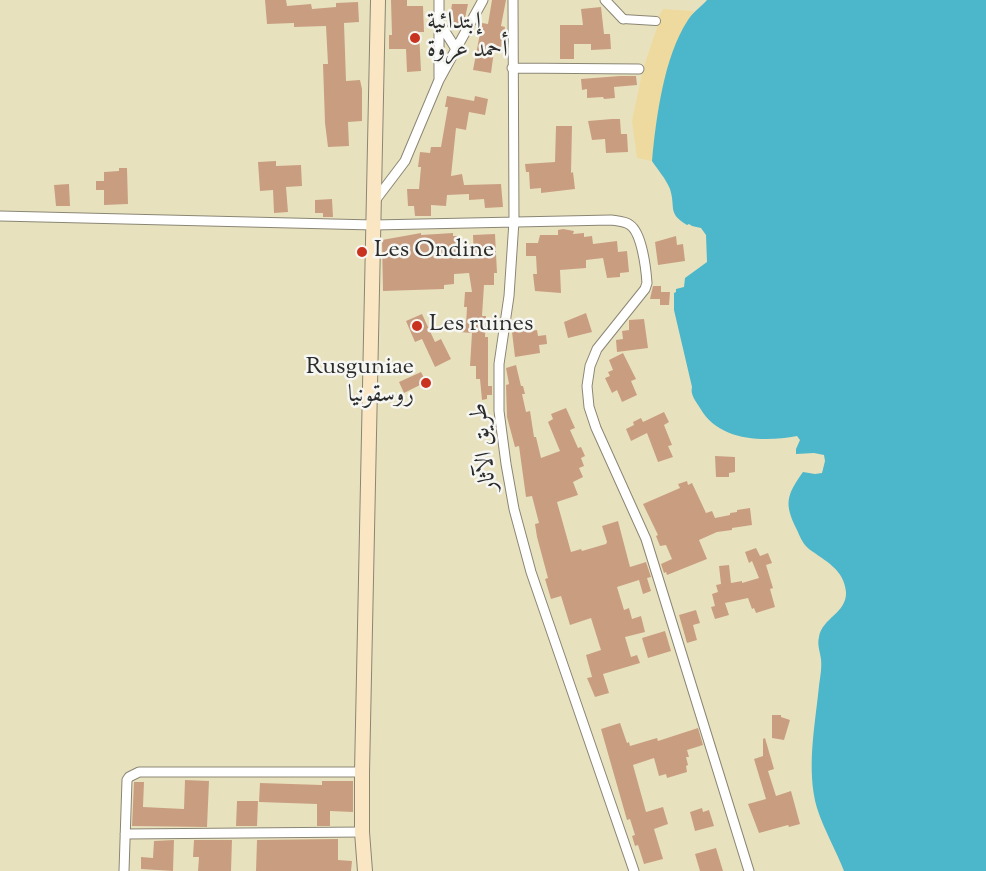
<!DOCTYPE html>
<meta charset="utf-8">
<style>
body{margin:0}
canvas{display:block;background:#e8e1be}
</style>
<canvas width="986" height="871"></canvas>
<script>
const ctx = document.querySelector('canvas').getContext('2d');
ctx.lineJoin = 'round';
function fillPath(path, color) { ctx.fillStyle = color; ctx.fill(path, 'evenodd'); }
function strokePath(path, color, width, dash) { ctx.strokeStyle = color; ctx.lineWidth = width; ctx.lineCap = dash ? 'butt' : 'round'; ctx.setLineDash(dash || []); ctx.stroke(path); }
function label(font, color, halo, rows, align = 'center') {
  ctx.font = font + ' "Sorts Mill Goudy",Amiri,serif'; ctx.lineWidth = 5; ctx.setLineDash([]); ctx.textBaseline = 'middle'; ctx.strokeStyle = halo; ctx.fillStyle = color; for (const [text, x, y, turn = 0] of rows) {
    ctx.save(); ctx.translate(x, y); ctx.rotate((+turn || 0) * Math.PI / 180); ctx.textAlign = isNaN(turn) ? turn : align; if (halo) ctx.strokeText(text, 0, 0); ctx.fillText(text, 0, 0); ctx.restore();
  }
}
const sand = new Path2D(`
 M663 9 694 11C665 52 657 111 652 161L637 158 632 121 643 69 658 25 656 21Z`);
const water = new Path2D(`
 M707 0H986V871H844C836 850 824 830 817 808 806 769 815 726 819 686 820 678 822 668 821 659 820 652 817 644 819 637 822 618 847 613 846 592 844 569 825 561 809 549 803 544 800 537 797 530 784 504 786 496 803 472L815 474 822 473 825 461 824 455 814 453 796 454V449L800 440 797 436C765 442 719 442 700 408 696 401 690 395 692 387L674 310V293L676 292V289L684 287 685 278 707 262 706 235 701 228 692 226 689 224 687 225C667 213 676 208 670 189 666 179 658 170 652 161 656 118 664 56 688 20 694 11 701 7 707 0Z`);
const building = new Path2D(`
 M265 0H286L287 6 311 4 312 9 336 7V3L358 2 359 22 344 23 346 81 360 80 362 89V121L348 122 349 146 328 147 325 123 323 64H328L326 26 294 27V23L267 24Z
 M391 0H407V6H423L424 32H419L421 71 407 72 406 49H389V35H392Z
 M492 0H506L501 26 505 27 500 52 494 51 491 73 473 70 482 23 488 24Z
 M452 4H468L465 18 460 27 449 25Z
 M601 7 604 34H610L611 49 591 50V44H574V59H560V25H583L581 9Z
 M620 76H636L637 85 614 87 615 98 604 99 603 97 587 98V89L582 90 581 79Z
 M447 96 474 101 475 96 488 99 485 115 469 112 466 130 456 128 451 176 462 174 464 185 501 184 503 207 485 208 484 199 469 200V194L447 195 446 206 431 205V216H415L414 206H408L407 189H419L421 167H418L420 152 430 153 431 147H441L448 107H445Z
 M612 119H620L621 134H627L628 152 606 153 605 139 592 140 588 121Z
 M556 126H572L571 173 573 172 575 189 541 193V188L530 189 529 172H526L525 164 555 162Z
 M276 161V166L301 165 302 186 286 187 288 212 274 213 273 190 260 191 258 162Z
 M119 168H127L128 204 104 205V190H96V181H104V172L119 171Z
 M69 184 70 206H56L54 185Z
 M332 199 333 217H323V213H315V200Z
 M563 229 574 231 573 234 584 233V237L592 236 593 244 617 241 618 252 627 251 629 272 620 273V277L607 278 603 258 586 260V268L560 270 561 293 535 291 533 274H537L536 256H526V243H538L540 235H558V230Z
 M421 233V235L453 233V236H457L458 259 474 258 473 235 495 234 497 273H494V285H484L482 316H486L485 337H488V386H492V395H487V399L482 400 480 379H476V366H470L472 333 460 332 461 324 466 325 467 307H464L465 292H472L469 273 454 274V284L444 285V289L383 291 382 240Z
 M676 236 677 245 683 244 685 261 658 265 655 242Z
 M653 286H661V292H670L669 305H660V299H650Z
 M586 313 592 332 568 338 564 322Z
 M422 314 435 342 441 339 451 359 435 367 422 339 415 342 406 321Z
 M644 319 648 348 617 352 616 340 623 339 622 331 629 330V320Z
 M530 326 531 331 537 330 538 336 546 335 547 344 539 345 540 353 515 357 512 332 517 331V328Z
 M623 353 636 379 631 381 637 395 622 402 617 390 612 393 605 378 610 376 608 372 613 370 609 360Z
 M516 365 521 386H523L525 394H522L526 412 530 411 534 437H536L541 458 560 451 548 422 553 419 551 414 566 408 575 428 570 430 578 448 581 447 585 456 581 458 584 466 579 468 583 477 573 482 578 495 557 502 571 552 581 549 582 551 606 544 607 542 602 526 618 521 630 567 646 562 651 577 647 578 651 591 643 594 639 580 617 587 624 610 629 608 632 619 641 616 645 632 625 637 631 657 637 655 640 663 603 674 609 693 595 697 587 678 592 677 586 655 601 650 591 618 570 625 561 596 551 599 545 579 548 578 537 537 535 524 539 523 532 496 526 497 519 446 515 447 507 417 506 385 509 384 506 368Z
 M421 372 426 382 404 393 399 382Z
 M664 412 669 422 664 425 672 445 668 446 673 457 658 462 647 433 631 441 626 429 634 425 633 422 641 418 643 422Z
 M715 456 735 457V472L729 473V477H716Z
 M687 481 688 485 692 483 706 513 712 511 715 518 730 515V513L737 512V510L750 508 752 525 732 528V530L717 532 699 540 707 559 667 575 666 572 664 573 661 564 672 559 666 545 660 546 656 536 658 535 643 504 680 488 678 484Z
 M756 548 760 556 768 553 772 563 766 565 773 588 770 589 775 607 756 613 754 608 752 609 748 598 725 603 729 615 715 619 711 607 715 606 712 594 718 592 716 585 721 584 719 566 729 565 731 583 742 581V583L759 578 752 561 749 563 745 552Z
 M696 610 700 623 693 625 697 640 687 643 679 615Z
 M665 631 671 651 648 658 642 638Z
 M772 715H781V717L790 720 784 740 772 738Z
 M620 723 627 743 629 742 630 746 657 738 658 741 698 728 703 745 687 750 689 757H686L688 765 686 766 687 772 667 778 666 774 659 776 654 758 633 765 646 812 663 807 668 824 654 829 663 859 644 864 638 845 635 846 632 836 635 835 630 819 627 820 601 729Z
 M765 738 774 769 768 771 776 796 791 791 800 824 789 827 788 825 759 833 748 804 766 799 754 759 763 756V739Z
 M185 780 209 781 207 827 132 826 134 782H144L143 807 184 809Z
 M322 781H353V812L330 811V826H317V804L259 802 260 783 322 785Z
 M237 801H258L257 826H236Z
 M702 808 703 812 709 810 714 826 695 831 690 812Z
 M338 839V860L352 861 351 871H256L257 840Z
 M174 840 173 871 141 869V857L153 858 154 841Z
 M194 840H232L231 871H198L199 857H193Z
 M716 848 723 871H700L695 854Z`);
const pedestrian = new Path2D(`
 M623 19 656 21`);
const minor = new Path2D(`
 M439 0V78
 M513 0 514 221 509 296 499 364V411L506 464 514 509 531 572 634 871
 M605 0 623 19
 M439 22 456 49
 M512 68 639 69
 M374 202 405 161 439 80 483 0
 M0 216 374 225 611 220C617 221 625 221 630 225 642 233 646 269 647 283L645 289 597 349 590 366 587 386 589 407 596 428 646 539 749 871
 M125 834 362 832
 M124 871 127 780 129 777 139 772H362`);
const secondary = new Path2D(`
 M365 871 362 832V772L378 0`);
const markers = [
 [415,38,6,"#c8321e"],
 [362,252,6,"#c8321e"],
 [417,326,6,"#c8321e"],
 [426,383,6,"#c8321e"]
];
const poiNames = [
 ["إبتدائية",427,24],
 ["أحمد عروة",427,52],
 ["Les Ondine",374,252],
 ["Les ruines",429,326],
 ["Rusguniae",414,369,"right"],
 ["روسقونيا",414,397,"right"]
];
const streetNames = [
 ["طريق الآثار",486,447,-97]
];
fillPath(sand, '#eeda9e');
fillPath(water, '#4cb6ca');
fillPath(building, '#c99e80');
strokePath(pedestrian, '#8a8674', 10);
strokePath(minor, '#8a8674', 11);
strokePath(secondary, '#8a8674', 16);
strokePath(pedestrian, '#fff', 8);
strokePath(minor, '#fff', 9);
strokePath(secondary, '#fbe6c4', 14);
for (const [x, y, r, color] of markers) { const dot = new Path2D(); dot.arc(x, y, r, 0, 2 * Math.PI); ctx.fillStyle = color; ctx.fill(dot); strokePath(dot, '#f6f6f2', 2); }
label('24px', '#2b2b2b', '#f6f6f2', poiNames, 'left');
label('24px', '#2b2b2b', '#f6f6f2', streetNames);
</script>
